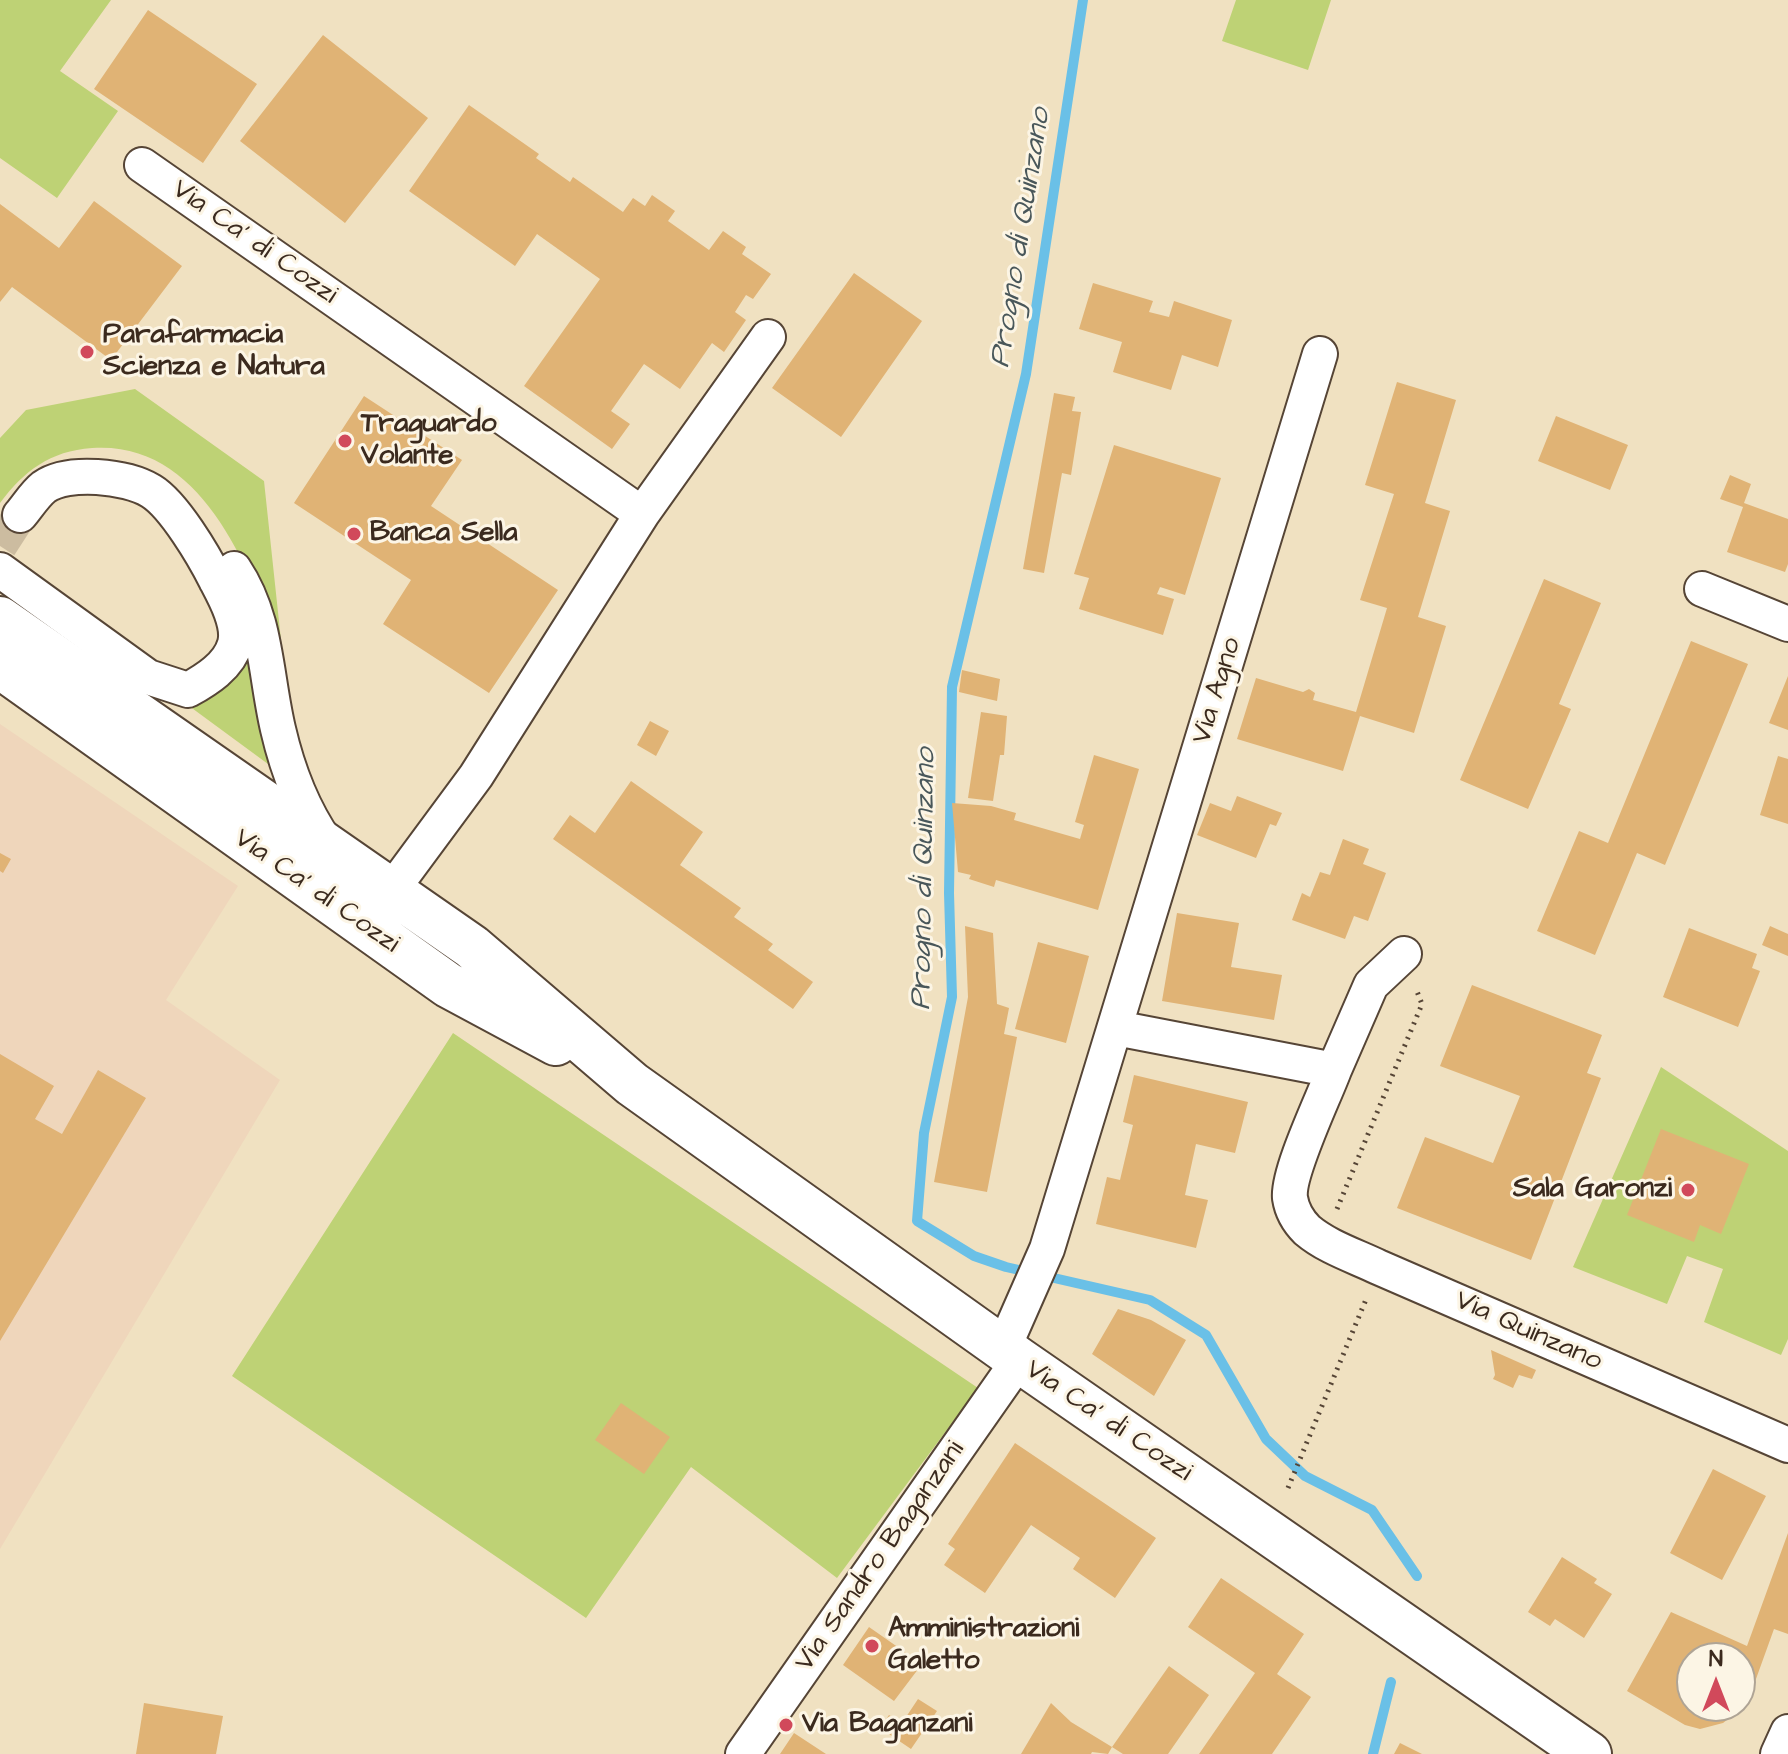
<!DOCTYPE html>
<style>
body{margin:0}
#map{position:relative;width:1788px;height:1754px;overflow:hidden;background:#f0e1c1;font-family:"Architects Daughter",sans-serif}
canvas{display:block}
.north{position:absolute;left:1676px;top:1642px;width:80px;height:80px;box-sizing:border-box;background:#fcf5e5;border:2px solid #afa495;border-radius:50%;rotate:0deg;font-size:22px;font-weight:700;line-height:32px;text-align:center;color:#3b2a1e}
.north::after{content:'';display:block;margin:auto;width:28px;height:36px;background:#d1495b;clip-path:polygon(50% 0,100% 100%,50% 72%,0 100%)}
</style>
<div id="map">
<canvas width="1788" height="1754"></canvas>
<div class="north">N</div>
</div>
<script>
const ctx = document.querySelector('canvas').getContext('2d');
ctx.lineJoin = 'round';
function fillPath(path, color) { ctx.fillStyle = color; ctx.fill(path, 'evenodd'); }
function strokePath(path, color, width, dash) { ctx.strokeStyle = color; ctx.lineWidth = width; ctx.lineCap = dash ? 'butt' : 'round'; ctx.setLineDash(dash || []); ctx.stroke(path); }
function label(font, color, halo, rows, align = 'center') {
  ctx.font = font + ' "Architects Daughter",sans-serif'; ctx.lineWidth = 6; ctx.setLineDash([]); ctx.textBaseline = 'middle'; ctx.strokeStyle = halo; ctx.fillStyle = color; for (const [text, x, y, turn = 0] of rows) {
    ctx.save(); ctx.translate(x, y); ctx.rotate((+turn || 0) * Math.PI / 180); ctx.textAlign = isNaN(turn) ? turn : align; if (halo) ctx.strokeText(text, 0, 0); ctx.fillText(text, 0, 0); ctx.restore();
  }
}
const built = new Path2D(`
 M0 724 238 886 166 1000 280 1080 0 1549Z`);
const green = new Path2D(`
 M0 0H111L60 71 118 111 57 198 0 158Z
 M1236 0H1331L1308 70 1222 41Z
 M135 389 264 481 283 659C251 573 204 440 92 448 50 451 24 471 0 503V438L26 410Z
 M245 629 275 762 268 764 185 703Z
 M453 1033 978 1388 837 1578 691 1467 586 1618 232 1376Z
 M1661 1067 1788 1151V1339L1781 1355 1704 1322 1723 1269 1687 1256 1667 1304 1573 1267Z`);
const stream = new Path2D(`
 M1083 0 1026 374 952 687 949 893 952 997 924 1133 917 1221 974 1256 1006 1267 1150 1300 1206 1335 1266 1439 1305 1476 1372 1510 1417 1576
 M1373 1754 1391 1682`);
const building = new Path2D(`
 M148 10 257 84 203 163 94 89Z
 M323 35 428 118 345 223 240 141Z
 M469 105 539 154 536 158 570 182 573 177 623 212 633 198 645 206 652 195 675 211 668 221 709 250 723 231 746 247 742 254 771 274 753 299 746 295 735 312 746 320 724 352 712 343 680 389 644 364 611 411 630 424 612 449 524 386 600 279 537 234 515 266 409 191Z
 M94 201 182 266 111 360 12 287 0 302V204L59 248Z
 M854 273 922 321 841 437 772 388Z
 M1093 283 1153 301 1149 312 1169 317 1174 301 1232 320 1218 367 1182 355 1171 390 1113 372 1122 342 1079 329Z
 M1397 382 1456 400 1425 503 1450 511 1418 617 1446 626 1414 733 1360 716 1343 771 1237 739 1256 678 1303 692 1309 689 1315 693 1313 700 1356 712 1387 608 1360 600 1394 494 1365 485Z
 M1054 393 1075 397 1072 411 1081 412 1071 475 1062 473 1044 573 1023 569Z
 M364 396 462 460 431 506 558 590 489 693 383 624 411 580 294 503Z
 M1556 416 1628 445 1610 490 1538 461Z
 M1114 445 1221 478 1185 595 1160 587 1157 594 1174 599 1163 635 1079 609 1089 578 1074 574Z
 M1730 475 1751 484 1744 503 1788 519V564L1785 572 1727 552 1743 507 1720 499Z
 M1544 579 1601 603 1559 704 1571 709 1528 809 1460 780Z
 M1691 641 1748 664 1665 865 1637 853 1595 955 1537 931 1579 831 1608 843Z
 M962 670 1000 679 997 701 959 692Z
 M1788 676V730L1769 723Z
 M981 712 1007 716 1004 755H1000L993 801 968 798Z
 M650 721 669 731 656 756 637 745Z
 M1094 755 1139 769 1098 910 996 880 994 887 969 879 971 875 958 872 952 803 991 806 1016 813 1014 820 1080 839 1084 825 1075 822Z
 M1778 756 1788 759V824L1760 815Z
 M631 781 703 832 680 865 741 908 734 917 773 944 768 950 813 982 793 1009 553 839 570 815 595 833Z
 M1237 796 1282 813 1276 826 1270 824 1256 858 1197 835 1210 803 1231 811Z
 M1343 839 1369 849 1363 864 1386 873 1368 921 1354 916 1345 939 1292 920 1302 893 1310 897 1320 872 1330 875Z
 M0 853 11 859 3 873 0 871Z
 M1177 913 1239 923 1231 967 1282 975 1274 1020 1162 1001Z
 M965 926 993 933 997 1004 1009 1008 1004 1034 1017 1037 987 1192 934 1182 968 997Z
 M1770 926 1788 934V956L1762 945Z
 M1689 928 1757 954 1752 968 1760 971 1738 1027 1663 997Z
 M1038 942 1089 956 1066 1043 1015 1029Z
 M1472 985 1602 1035 1587 1073 1601 1078 1531 1260 1397 1208 1425 1137 1493 1163 1520 1096 1440 1066Z
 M0 1054 54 1086 35 1119 62 1134 98 1070 146 1098 0 1341Z
 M1134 1075 1248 1102 1235 1153 1196 1144 1185 1195 1208 1200 1196 1248 1096 1224 1107 1177 1120 1180 1133 1125 1123 1122Z
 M1661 1129 1749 1164 1721 1234 1700 1225 1694 1242 1627 1215Z
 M1118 1309 1151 1320 1186 1340 1154 1396 1092 1354Z
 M1491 1350 1536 1370 1532 1379 1519 1375 1513 1388 1493 1379 1495 1375Z
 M621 1403 670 1437 644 1474 595 1440Z
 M1015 1443 1156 1538 1115 1598 1073 1569 1080 1558 1031 1525 985 1593 944 1565 955 1549 948 1544Z
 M1713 1469 1766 1496 1722 1580 1670 1553Z
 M1788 1533V1634L1774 1629 1752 1690 1740 1710 1723 1723 1700 1729 1685 1725 1627 1691 1671 1612 1747 1646ZM1692 1658H1740V1706H1692Z
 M1562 1557 1597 1579 1594 1583 1612 1594 1584 1638 1555 1619 1550 1626 1528 1612Z
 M1221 1578 1304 1634 1277 1674 1311 1697 1272 1754H1199L1255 1673 1188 1627Z
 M869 1627 922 1664 894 1701 843 1665Z
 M1169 1666 1209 1695 1168 1754H1123L1112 1747Z
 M918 1699 937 1711 911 1749 880 1728 889 1715 902 1723Z
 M144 1703 223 1716 216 1754H136Z
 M1051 1703 1071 1722 1112 1747 1108 1754 1092 1752 1091 1754H1021Z
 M794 1733 826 1754H780Z
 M1400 1743 1422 1754H1394Z`);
const minorTunnel = new Path2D(`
 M0 546 20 515`);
const path = new Path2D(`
 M1337 1209 1422 1004 1416 989
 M1288 1488 1367 1297`);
const minor = new Path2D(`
 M142 165 642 514
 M234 569C267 618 265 674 278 729 287 768 303 810 326 843
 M0 570 148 677 188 690C206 680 229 666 235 644 240 624 225 597 216 580 204 556 174 505 151 491 126 476 68 470 44 487 35 494 27 507 20 515
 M1702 589 1788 624
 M391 891 476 776 642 514 768 337
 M1116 1028 1334 1070 1371 985 1404 954
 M1334 1070C1324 1097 1287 1173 1290 1198 1292 1211 1298 1221 1307 1230 1327 1247 1355 1256 1378 1267L1788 1445
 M1003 1349 1047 1249 1320 354
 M743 1754 1019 1360
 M1778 1754 1788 1732`);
const major = new Path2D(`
 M0 619 472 947 632 1084 1019 1360 1589 1754
 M0 666 448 985 556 1043`);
const markers = [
 [87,352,8,"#d1495b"],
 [345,441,8,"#d1495b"],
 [354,534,8,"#d1495b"],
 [1688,1190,8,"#d1495b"],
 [872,1646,8,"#d1495b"],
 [786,1725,8,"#d1495b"]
];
const streetNames = [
 ["Via Ca' di Cozzi",254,243,35],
 ["Via Agno",1218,691,-73],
 ["Via Ca' di Cozzi",316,892,35],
 ["Via Quinzano",1528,1332,24],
 ["Via Ca' di Cozzi",1108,1422,34],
 ["Via Sandro Baganzani",881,1557,-55]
];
const poiNames = [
 ["Parafarmacia",103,336],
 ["Scienza e Natura",103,368],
 ["Traguardo",361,425],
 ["Volante",361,457],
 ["Banca Sella",370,534],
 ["Sala Garonzi",1672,1190,"right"],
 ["Amministrazioni",888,1630],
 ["Galetto",888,1662],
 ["Via Baganzani",802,1725]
];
const waterNames = [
 ["Progno di Quinzano",1022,238,-81],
 ["Progno di Quinzano",925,879,-89]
];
fillPath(built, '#efd6bb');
fillPath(green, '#bed275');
strokePath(stream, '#6ac0e7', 10);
fillPath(building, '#e0b375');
strokePath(minorTunnel, '#ccbca0', 34, [34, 17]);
strokePath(minor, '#564536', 38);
strokePath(major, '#564536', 48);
strokePath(path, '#564536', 5, [2, 6]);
strokePath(minor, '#fff', 34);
strokePath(major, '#fff', 44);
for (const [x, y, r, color] of markers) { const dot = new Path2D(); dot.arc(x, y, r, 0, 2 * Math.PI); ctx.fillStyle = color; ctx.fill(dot); strokePath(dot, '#fcf5e5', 3); }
label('28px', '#3b2a1e', '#fcf5e5', streetNames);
label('bold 28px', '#3b2a1e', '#fcf5e5', poiNames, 'left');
label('italic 30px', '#49575a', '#fcf5e5', waterNames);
</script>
